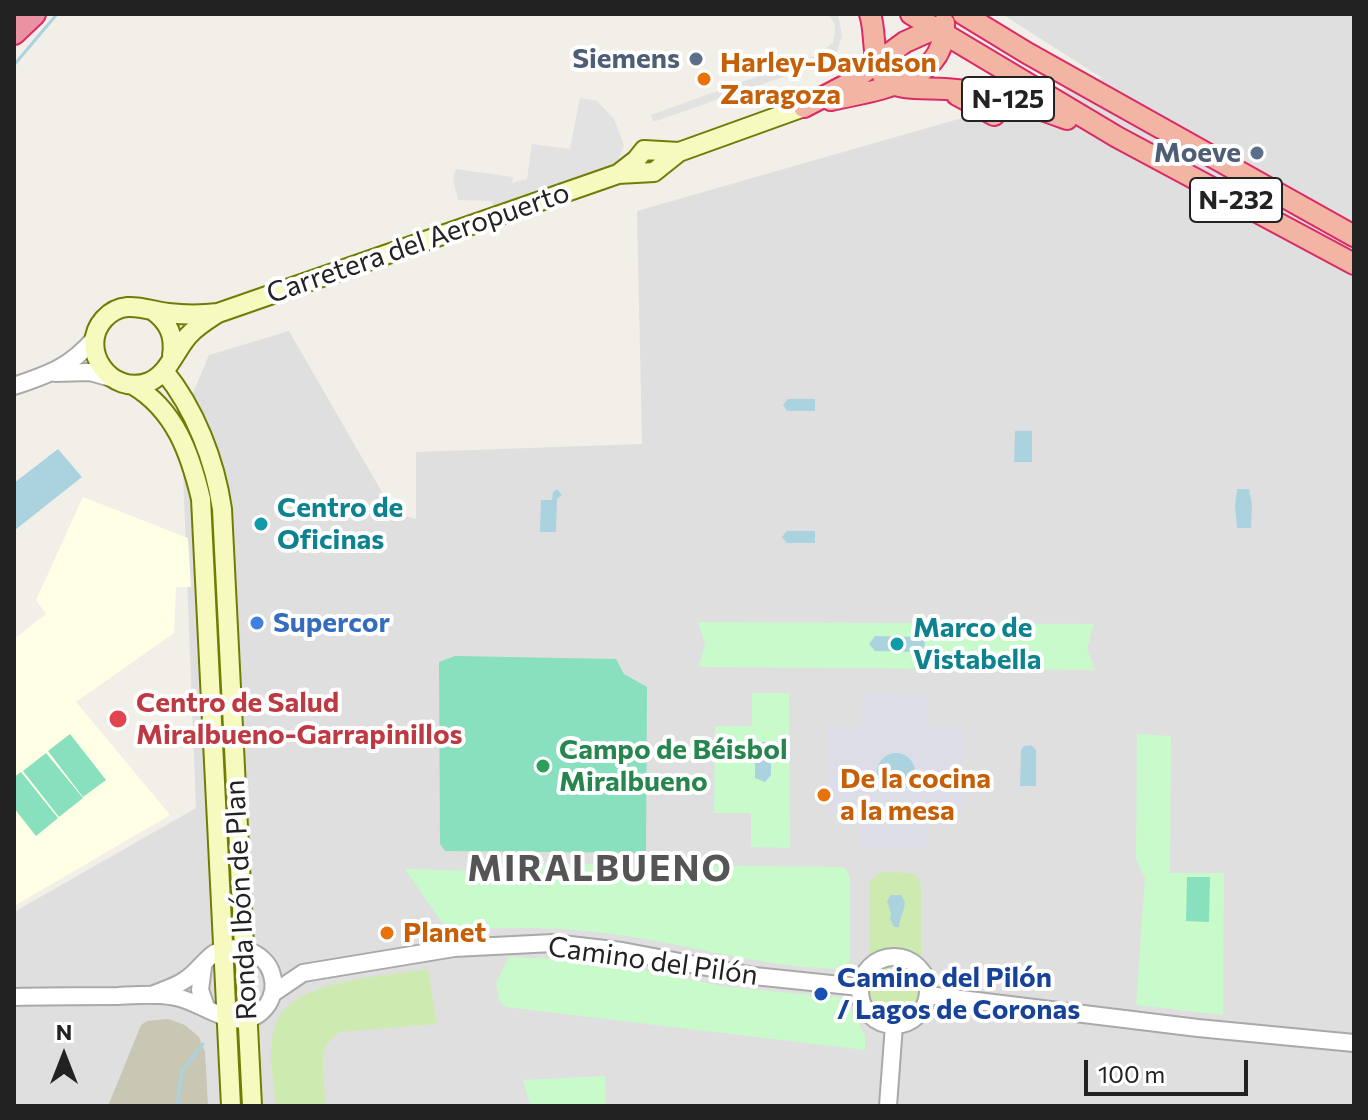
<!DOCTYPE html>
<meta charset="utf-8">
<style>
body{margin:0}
#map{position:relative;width:1368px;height:1120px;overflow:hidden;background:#f2efe9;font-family:Commissioner,sans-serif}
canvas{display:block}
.frame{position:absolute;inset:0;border:16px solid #222;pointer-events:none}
.north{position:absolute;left:24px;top:1016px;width:80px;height:80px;-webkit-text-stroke:6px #fff;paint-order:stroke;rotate:0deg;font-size:22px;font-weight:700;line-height:32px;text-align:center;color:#222}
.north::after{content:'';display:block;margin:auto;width:28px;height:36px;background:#222;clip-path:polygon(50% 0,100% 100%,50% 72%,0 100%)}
.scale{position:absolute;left:1084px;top:1060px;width:164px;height:36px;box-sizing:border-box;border:4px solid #222;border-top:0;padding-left:10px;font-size:24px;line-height:28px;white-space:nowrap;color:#222;-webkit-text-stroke:6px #fff;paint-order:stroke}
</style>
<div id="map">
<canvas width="1368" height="1120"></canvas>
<div class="frame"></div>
<div class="north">N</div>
<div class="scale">100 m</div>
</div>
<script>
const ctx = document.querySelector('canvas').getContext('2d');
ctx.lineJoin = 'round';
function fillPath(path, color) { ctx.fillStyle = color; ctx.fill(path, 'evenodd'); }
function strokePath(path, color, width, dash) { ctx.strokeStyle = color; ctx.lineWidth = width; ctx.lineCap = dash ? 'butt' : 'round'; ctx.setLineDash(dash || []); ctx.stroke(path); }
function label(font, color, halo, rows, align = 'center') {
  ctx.font = font + ' Commissioner,sans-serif'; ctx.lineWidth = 8; ctx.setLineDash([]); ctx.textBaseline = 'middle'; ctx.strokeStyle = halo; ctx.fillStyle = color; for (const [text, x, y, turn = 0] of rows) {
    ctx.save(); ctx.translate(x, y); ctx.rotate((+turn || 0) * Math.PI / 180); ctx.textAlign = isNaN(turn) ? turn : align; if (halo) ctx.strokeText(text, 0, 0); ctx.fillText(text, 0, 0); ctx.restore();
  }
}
const residential = new Path2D(`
 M1002 14H1354V1106H14V912L196 808 181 421 209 355 289 331 394 513 416 519V452L642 444 637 211 1102 78Z`);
const education = new Path2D(`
 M83 497 188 538 191 587H176L174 633 76 702 170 815 14 906V639L46 614 36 600Z`);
const construction = new Path2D(`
 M168 1019 185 1025 199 1037 205 1052 208 1106H108L141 1025 147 1021Z`);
const grass = new Path2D(`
 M883 872 909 873 917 876 921 885V956C903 948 886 947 869 957V883L878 874Z
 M866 992a28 28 0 1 1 56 0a28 28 0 1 1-56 0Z
 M428 969 437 1024 339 1032 326 1045 323 1057 325 1106H276C274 1080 265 1043 278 1019 298 979 387 976 428 969Z`);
const park = new Path2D(`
 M698 622 1094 624 1087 649 1095 670 699 667 705 644Z
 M752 693H789L790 848 751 847V813H714L715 726H752Z
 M1137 734 1171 736 1170 873H1224L1223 1015 1136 1005 1145 878 1136 859Z
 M483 863 844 867 850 876V961L845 969C773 969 703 948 632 937 570 926 510 927 447 930L405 869 482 871Z
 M509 957 589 960 728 987 846 998 865 1036V1050L506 1007 499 1000 496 983Z
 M605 1076 606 1106H530L524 1083 523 1080Z`);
const pitch = new Path2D(`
 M455 656 616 659 624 674 647 687 646 853 445 851 440 844 439 662Z
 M70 734 106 780 83 797 48 751Z
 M46 753 83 798 59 817 23 771Z
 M21 772 58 818 36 836 14 808V777Z
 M1187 877H1210L1209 922 1186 921Z`);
const parking = new Path2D(`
 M828 14H838L842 36 837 51 826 62 653 122 651 115 822 53 833 42 835 33V25Z
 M580 98 597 101 614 119 624 145 617 165 494 207 491 201 458 200 453 179 456 169 513 177 512 183 527 179 532 144 570 149Z`);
const plaza = new Path2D(`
 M863 693 929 694 928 727 961 728V815H928L927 848H862V814H829L830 727H862Z`);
const water = new Path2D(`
 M788 399H815V411H787L783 405Z
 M1015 431H1032V462H1014Z
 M58 449 82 477 15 530 14 483Z
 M557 489 562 495 557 499 556 532H540L541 500H552L553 492Z
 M1237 489H1249L1252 504 1251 528H1237L1235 506Z
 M787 531H815V543H787L782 537Z
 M875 636 920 637 925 643 924 648 918 652 875 651 869 644Z
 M755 742H771V775L765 782 755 778Z
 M1031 745 1036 750V786H1020L1021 750 1024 746Z
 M877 772a19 19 0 1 1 38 0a19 19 0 1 1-38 0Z
 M891 895H901L905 902C904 912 900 917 899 927H894L890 919 891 913 887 901Z`);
const stream = new Path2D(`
 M14 65 57 14
 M177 1106 182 1071 203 1044`);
const tertiary = new Path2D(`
 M55 373 90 372 111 378
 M14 386C50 374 70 367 95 338
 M860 991a34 34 0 1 1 68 0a34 34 0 1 1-68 0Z
 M203 967 200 990 206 1007
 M272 994 303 973 454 948 553 943 622 951 754 976 860 987
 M928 995 1198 1028 1354 1043
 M14 997C49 996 84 996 118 996 139 995 160 993 180 998 207 1005 244 1039 268 1004 273 996 275 985 272 975 266 951 232 940 212 955 202 963 196 973 185 980 175 987 163 990 152 995
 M888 1106 894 1025`);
const secondary = new Path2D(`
 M618 174 636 160 644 150 679 152
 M152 310C169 322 175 336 172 356
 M218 313C201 315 185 315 168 313 145 310 123 298 104 319 77 349 111 397 149 382 168 374 175 351 188 336 197 326 207 320 218 313L618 174 654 172 679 152 804 107
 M164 371C195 409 215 461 222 509L252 1106
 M133 385C175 410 190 453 201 499L231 1106`);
const trunk = new Path2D(`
 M870 14C877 35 870 61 886 79 897 92 930 87 946 89 989 92 1027 104 1067 119
 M911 14 1117 137 1354 264
 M963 14 1027 53 1354 236
 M957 95 994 115
 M831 100C875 90 948 83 944 23
 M804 107 848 84 905 42 941 26`);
const motorway = new Path2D(`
 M14 33 34 14`);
const markers = [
 [696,59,8,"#5c6f8a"],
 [704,79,8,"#e8710a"],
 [1257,153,8,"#5c6f8a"],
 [261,524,8,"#0f9aa8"],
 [257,623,8,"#3f7fe0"],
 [897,644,8,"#0f9aa8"],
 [118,719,10,"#e0444e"],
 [543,766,8,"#2e9e5b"],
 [824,795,8,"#e8710a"],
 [387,933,8,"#e8710a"],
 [821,994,8,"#1a4fb4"]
];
const shields = [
 [1008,99,92],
 [1236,200,92]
];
const shieldNames = [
 ["N-125",1008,99],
 ["N-232",1236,200]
];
const serviceNames = [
 ["Siemens",680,59],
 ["Moeve",1241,153]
];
const foodNames = [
 ["Harley-Davidson",720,63],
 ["Zaragoza",720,95],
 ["De la cocina",840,779],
 ["a la mesa",840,811],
 ["Planet",403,933]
];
const streetNames = [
 ["Carretera del Aeropuerto",418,243,-19],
 ["Ronda Ibón de Plan",241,900,-93],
 ["Camino del Pilón",653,961,8]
];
const cultureNames = [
 ["Centro de",277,508],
 ["Oficinas",277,540],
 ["Marco de",913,628],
 ["Vistabella",913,660]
];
const shopNames = [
 ["Supercor",273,623]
];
const healthNames = [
 ["Centro de Salud",136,703],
 ["Miralbueno-Garrapinillos",136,735]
];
const leisureNames = [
 ["Campo de Béisbol",559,750],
 ["Miralbueno",559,782]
];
const transitNames = [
 ["Camino del Pilón",837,978],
 ["/ Lagos de Coronas",837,1010]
];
const districtNames = [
 ["MIRALBUENO",600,869]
];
fillPath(residential, '#e0dfdf');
fillPath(education, '#ffffe5');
fillPath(construction, '#c7c7b4');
fillPath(grass, '#cdebb0');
fillPath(park, '#c8facc');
fillPath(pitch, '#88e0be');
fillPath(parking, '#e2e2e2');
fillPath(plaza, '#dddde8');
fillPath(water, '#aad3df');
strokePath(stream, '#aad3df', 3);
strokePath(tertiary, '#a9a9a9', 20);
strokePath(secondary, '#707d05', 22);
strokePath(trunk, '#dc2a67', 24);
strokePath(motorway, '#dc2a67', 26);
strokePath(tertiary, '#fff', 16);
strokePath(secondary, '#f7fabf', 18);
strokePath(trunk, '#f2b4a3', 20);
strokePath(motorway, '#e892a2', 22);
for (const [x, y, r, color] of markers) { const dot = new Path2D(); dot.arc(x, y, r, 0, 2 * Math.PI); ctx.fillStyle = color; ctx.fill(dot); strokePath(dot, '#fff', 3); }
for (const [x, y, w] of shields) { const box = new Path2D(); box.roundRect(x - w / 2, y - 22, w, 44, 6); ctx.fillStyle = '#fff'; ctx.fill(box); strokePath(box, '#222', 2); }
label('bold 26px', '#222', null, shieldNames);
label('bold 28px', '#4e5e75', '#fff', serviceNames, 'right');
label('bold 28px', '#c56008', '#fff', foodNames, 'left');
label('28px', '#222', '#fff', streetNames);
label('bold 28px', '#0d838f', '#fff', cultureNames, 'left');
label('bold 28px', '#366cbe', '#fff', shopNames, 'left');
label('bold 28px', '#be3a42', '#fff', healthNames, 'left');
label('bold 28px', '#27864d', '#fff', leisureNames, 'left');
label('bold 28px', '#164399', '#fff', transitNames, 'left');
ctx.letterSpacing = '2px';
label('bold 36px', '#555', '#fff', districtNames);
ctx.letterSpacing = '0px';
</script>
